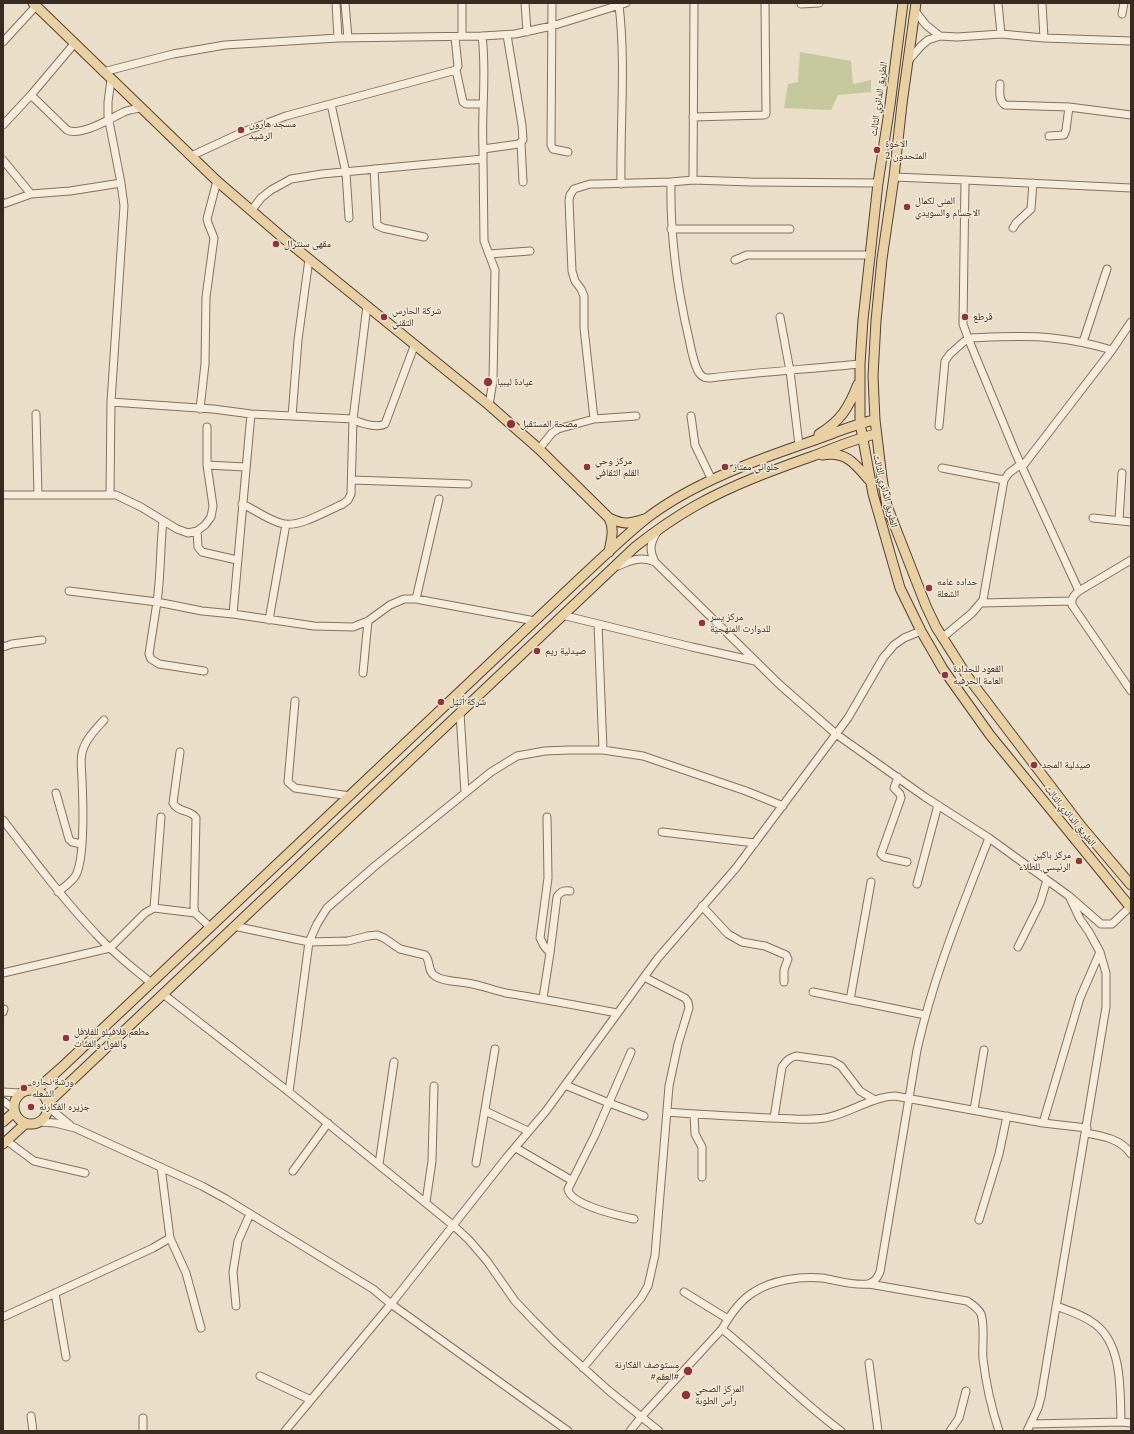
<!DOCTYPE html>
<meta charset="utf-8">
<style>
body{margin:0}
#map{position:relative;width:1134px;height:1434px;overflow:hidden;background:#eadec8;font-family:"PT Serif",serif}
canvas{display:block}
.frame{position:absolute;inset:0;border:4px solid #362a21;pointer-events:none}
</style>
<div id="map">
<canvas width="1134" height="1434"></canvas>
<div class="frame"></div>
</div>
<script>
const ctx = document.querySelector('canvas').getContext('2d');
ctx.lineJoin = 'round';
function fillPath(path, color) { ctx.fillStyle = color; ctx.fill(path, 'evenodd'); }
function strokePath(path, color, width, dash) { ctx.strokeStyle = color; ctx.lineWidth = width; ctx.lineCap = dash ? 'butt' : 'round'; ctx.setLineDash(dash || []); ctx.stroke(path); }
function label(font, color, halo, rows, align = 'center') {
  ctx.font = font + ' "PT Serif","Noto Naskh Arabic",serif'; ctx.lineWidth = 3; ctx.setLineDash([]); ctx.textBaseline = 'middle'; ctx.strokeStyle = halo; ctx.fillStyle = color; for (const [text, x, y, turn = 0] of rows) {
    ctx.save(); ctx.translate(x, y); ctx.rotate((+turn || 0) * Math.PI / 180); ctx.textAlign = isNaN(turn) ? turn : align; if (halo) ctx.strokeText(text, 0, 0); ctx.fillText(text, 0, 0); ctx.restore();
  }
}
const green = new Path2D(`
 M800 52 851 61 853 84 871 80V92L838 95 831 110 784 108 788 84 798 82Z`);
const minor = new Path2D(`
 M336 3 338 38
 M345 3 348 38
 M462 3V36
 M525 3 527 32
 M552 3 551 145 553 149 568 152
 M998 3 1001 34
 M1042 3 1044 38
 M801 4 819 3
 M619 5C626 64 620 124 621 184
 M915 11 926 25 940 36
 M1122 14 1124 3
 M482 36C487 74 481 111 483 149
 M3 42 36 6
 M908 61 921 46 928 40 940 36 957 37 1001 34 1044 38 1131 41
 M456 70 463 102 466 104H483
 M103 72 173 54 225 45 338 38 482 36 515 34 552 26 626 3
 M111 80 108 102V116L121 183 124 206 111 402 213 409 251 414 353 419 367 306
 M1000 84C1000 91 998 100 1005 105L1069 107 1131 115
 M31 95 67 130C81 137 111 118 124 112 129 110 135 109 140 108
 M331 104 346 173 349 218
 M693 117 764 115 766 114 765 3
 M3 125 31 95 74 44
 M1049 136 1064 135 1066 130 1069 107
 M521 143 523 182
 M191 156 243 132 286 116 456 70 458 66 455 37
 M483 159V149L519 144 523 140 522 125 507 35
 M3 160 31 194
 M374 169 377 225 383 228 424 237
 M894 177 965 180 963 324 968 338 1016 454 1079 591
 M693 180 694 3
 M965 180 1131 188
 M671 182C670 235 677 288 689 339 691 348 694 367 700 374 703 378 706 378 710 378 760 372 810 369 860 364
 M3 204 31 194 70 191 121 183
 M251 211 261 198 271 190 291 179 322 174 483 159 484 241 495 270 493 381 489 405
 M1013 228 1016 223 1031 209 1033 183
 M671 229H790
 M489 254 530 251
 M735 260 747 255H871
 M780 317 790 371 799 445
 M1083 342 1107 269
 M200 409 205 364 206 297 214 238 208 223 207 219 217 181
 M36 414 38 495
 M292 416 298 340 309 259
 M691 416 695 445 712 480
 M594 419 584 328V296L581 289 575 281 572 271 569 201 570 195 574 189 590 184H597L671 182 693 180 751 182 878 183
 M939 426 945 361 950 354 968 338C995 337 1024 335 1052 338 1072 340 1092 344 1112 350
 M539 449 552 433 558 429 594 419 636 416
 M207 465 245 467
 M1022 467 1112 350 1131 322
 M942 468 1004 480
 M352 480 468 484
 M110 494 111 402
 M3 495H116L141 507 177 529 188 533 197 531 205 525 211 517 213 506 207 465V427
 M242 504C256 510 269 521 284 524 301 527 328 510 343 504L348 500 351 494 353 419C361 424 378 428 385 424L415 344
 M1093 518 1131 522
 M1119 520 1122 473
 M163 521C160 548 161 575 157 602L202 611 233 614 314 626 353 627 368 621 390 605 404 599H416L535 621
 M197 531 198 547 202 552 237 560
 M657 532C650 543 649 550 655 562L780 685 836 734 925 797 989 838 1069 896 1101 924H1112L1131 906
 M1131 560 1079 591C1074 595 1071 598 1072 605L1131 691
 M618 566C631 560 642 556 655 562
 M69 591 157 602 149 654 151 659 159 664 204 671
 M416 599 439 499
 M981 603 1072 601
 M233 614 251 414
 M562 615 692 647 755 661
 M269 620 286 524
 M598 624 603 750
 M942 638 972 613 983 600 1004 480 1009 473 1021 464
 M3 647 12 644 42 640
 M363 673 368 621
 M295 701 288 782 295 788 350 796
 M460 713 465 793
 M180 752 173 803C178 813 191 809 196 818L194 907 195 913 210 927
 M898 777 894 788 900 794 901 798 881 854 884 857 907 862
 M56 793 69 839 72 842 82 844
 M3 820C33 859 62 898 96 934 112 952 132 967 151 983
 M662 832 755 843
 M917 884 938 805
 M58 892C64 887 72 882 76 875 85 857 83 802 82 780 82 772 80 762 82 753 85 740 95 730 104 720
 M702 906 728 934 742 942 765 946 786 955 788 959 784 970V982
 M154 908 161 817
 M234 926 309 942 348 941 368 936 377 935 384 938 400 949 425 955C431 961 427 971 435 976 444 982 457 981 467 983 480 985 493 990 506 993 543 999 580 1006 617 1013
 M1018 947 1040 903 1047 880
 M550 953 557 897C560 892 563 890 570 891
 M3 973 110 948 145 913 154 908 195 913
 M813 992 925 1015
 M163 994 289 1092 454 1226 469 1240 487 1261 515 1301 533 1320 556 1343 608 1390 659 1431
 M543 998 550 953 544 946 540 938 548 878 547 817
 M850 1000 871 882
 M3 1012 4 1009
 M631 1052 595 1135 568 1189C570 1205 620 1216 634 1219
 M565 1085 609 1103 644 1116
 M3 1092 20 1093
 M289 1092 309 942 317 924 327 908 375 866 491 772 517 756 545 751 569 750H603L643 756 746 791 783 806
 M3 1101 13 1108
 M48 1107 70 1125
 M974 1110 984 1050
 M485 1111 528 1131
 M667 1112C701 1115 736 1116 770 1118 789 1118 807 1121 825 1118 849 1114 870 1097 895 1096L1043 1123 1087 1128
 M694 1115 695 1134 702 1147V1177
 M774 1118 782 1067C786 1061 789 1058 796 1056L832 1061 841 1066 860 1091 875 1100
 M39 1122 55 1123 75 1128 202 1186 226 1199 373 1289 391 1304 568 1431
 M1043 1123 1080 998 1100 952
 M1086 1133C1103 1136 1121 1139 1131 1154
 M7 1141 34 1161 85 1173
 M516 1148 571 1180
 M476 1163 495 1049
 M379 1164 394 1062
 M293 1171 328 1123
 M426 1202 432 1161 434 1086
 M979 1220 999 1154 1007 1116
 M170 1238 186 1273 201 1328
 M869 1284 967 1301C973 1305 978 1308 981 1314 985 1326 982 1346 983 1359 986 1384 991 1407 999 1431
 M684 1292 728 1319
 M55 1293 66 1357
 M236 1306 233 1272 238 1241 250 1214
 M1056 1306C1070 1311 1083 1315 1095 1324 1123 1345 1120 1392 1121 1422
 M3 1317 153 1248 170 1238 161 1167
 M722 1329C763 1362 799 1400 841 1431
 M869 1363 878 1431
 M583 1368 641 1298 648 1286 655 1255 669 1086 678 1044 689 1008 688 1002 685 998 644 977
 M260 1376 311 1400
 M31 1416 33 1431
 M143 1418V1431
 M1031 1424 1121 1422 1131 1423
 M285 1431 391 1304 507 1157 546 1111 658 958 736 868 848 718 883 658 894 645 904 638 921 631
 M630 1431 642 1416 722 1329C730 1315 740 1300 754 1292 772 1280 801 1276 822 1278 835 1280 854 1286 868 1284 875 1282 877 1278 880 1272L917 1050C933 977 962 907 989 838
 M950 1431 959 1418 966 1391
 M1027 1431 1038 1408 1041 1397 1106 1007V973L1100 952 1089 932 1080 919 1070 898`);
const major = new Path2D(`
 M33 3 217 181 282 237 489 405 539 449 609 518C624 525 629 524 644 519
 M903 3 890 105 878 183 863 320 860 364V423L873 494 900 588 921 631 943 669 990 735 1131 908
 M916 3 902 104 894 177 882 259 876 321 873 376 875 420 882 478 887 506 926 606 936 627 967 676 1081 826 1131 885
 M819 434C841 421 849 407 858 384
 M822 455C847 451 855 464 869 480
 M609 552C611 540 615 530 609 518
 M14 1107a17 17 0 1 1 34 0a17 17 0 1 1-34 0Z
 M36 1090 61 1068 575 583C599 561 622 538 647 518 694 482 759 459 815 440 835 433 854 424 875 420
 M48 1103 635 547C654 532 674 518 695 506 732 485 773 470 813 456 834 448 854 439 876 434
 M3 1122 14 1112
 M3 1144 25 1124`);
const markers = [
 [241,130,4,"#8d353b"],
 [877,150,4,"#8d353b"],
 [907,207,4,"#8d353b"],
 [276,244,4,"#8d353b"],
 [384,317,4,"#8d353b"],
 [965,317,4,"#8d353b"],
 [488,382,5,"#8d353b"],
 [511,424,5,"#8d353b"],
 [587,467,4,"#8d353b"],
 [725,467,4,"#8d353b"],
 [929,588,4,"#8d353b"],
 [702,623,4,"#8d353b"],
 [537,651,4,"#8d353b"],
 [945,675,4,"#8d353b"],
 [441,702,4,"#8d353b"],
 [1034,765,4,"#8d353b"],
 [1079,861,4,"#8d353b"],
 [66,1038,4,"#8d353b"],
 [24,1088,4,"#8d353b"],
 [31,1107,4,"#8d353b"],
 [688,1371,5,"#8d353b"],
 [686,1395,5,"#8d353b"]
];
const streetNames = [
 ["الطريق الدائري الثالث",879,99,-82],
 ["الطريق الدائري الثالث",885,491,76],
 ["الطريق الدائري الثالث",1070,816,51]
];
const poiNames = [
 ["مسجد هارون",249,124],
 ["الرشيد",249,136],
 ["الاخوة",885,144],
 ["المتحدون 2",885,156],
 ["المنى لكمال",915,201],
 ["الاجسام والسويدي",915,213],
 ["مقهى سنترال",284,244],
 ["شركة الحارس",392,311],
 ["التقني",392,323],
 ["قرطع",973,317],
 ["عيادة ليبيا",497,382],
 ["مصحة المستقبل",520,424],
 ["مركز وحي",595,461],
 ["القلم الثقافي",595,473],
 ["حلواني ممتاز",733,467],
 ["حداده عامه",937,582],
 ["الشعلة",937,594],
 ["مركز يسر",710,617],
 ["للدوارت المنهجية",710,629],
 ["صيدلية ريم",545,651],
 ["القعود للحدادة",953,669],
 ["العامة الحرفيه",953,681],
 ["شركة أثيل",449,702],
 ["صيدلية المجد",1042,765],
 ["مركز باكين",1071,855,"right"],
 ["الرئيسي للطلاء",1071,867,"right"],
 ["مطعم فلافيلو للفلافل",74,1032],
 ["والفول والفتّات",74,1044],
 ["ورشة نجاره",32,1082],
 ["الشعله",32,1094],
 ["جزيره الفكارنه",39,1107],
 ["مستوصف الفكارنة",679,1365,"right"],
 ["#العقم#",679,1377,"right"],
 ["المركز الصحي",695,1389],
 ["رأس الطوبة",695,1401]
];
fillPath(green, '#c5c79d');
strokePath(minor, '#84705f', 9);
strokePath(major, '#534032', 11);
strokePath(minor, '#f6ecdb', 7);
strokePath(major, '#e9cfa4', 9);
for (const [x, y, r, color] of markers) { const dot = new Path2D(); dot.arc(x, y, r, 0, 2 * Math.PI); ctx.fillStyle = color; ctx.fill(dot); strokePath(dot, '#f2e9d7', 1.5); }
label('10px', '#362a21', '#f2e9d7', streetNames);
label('10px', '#362a21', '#f2e9d7', poiNames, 'left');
</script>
